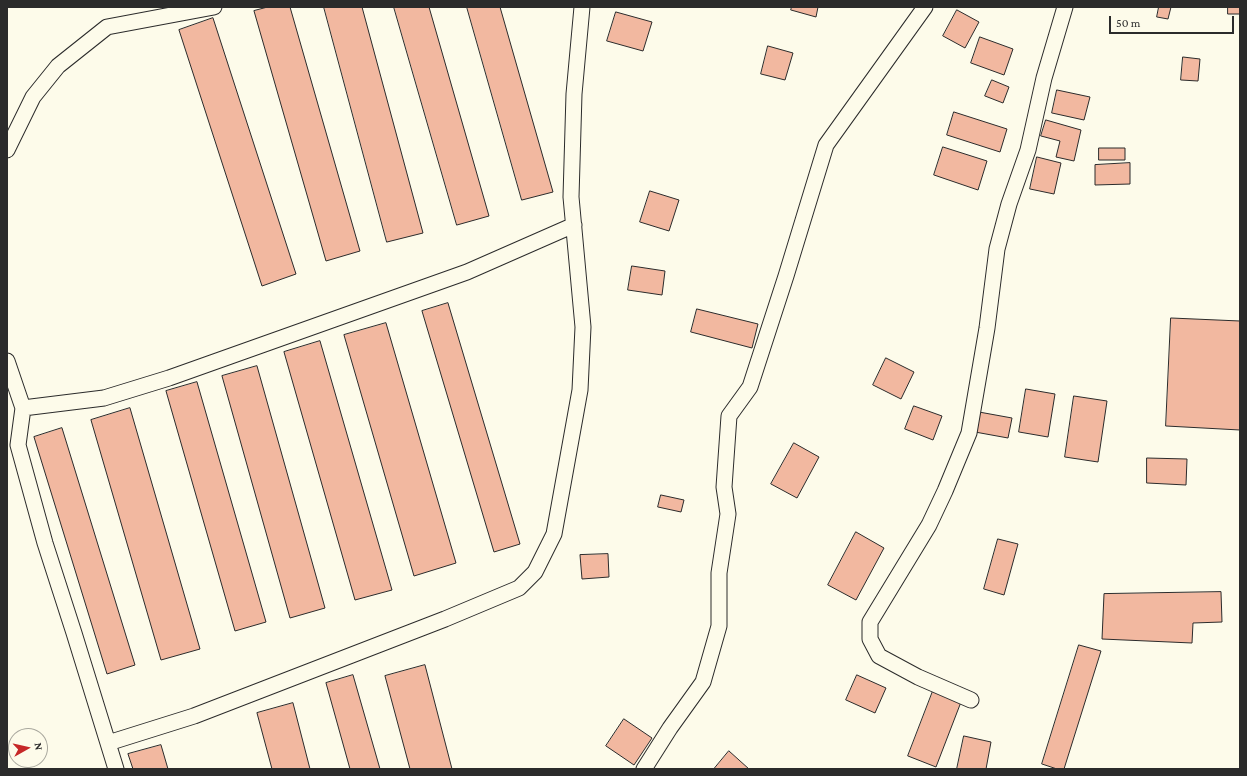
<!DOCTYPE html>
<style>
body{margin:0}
#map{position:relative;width:1247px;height:776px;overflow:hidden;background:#fdfbea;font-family:"Crimson Pro",serif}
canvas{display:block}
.frame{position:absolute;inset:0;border:8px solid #2b2b2b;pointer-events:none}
.north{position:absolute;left:8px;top:728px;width:40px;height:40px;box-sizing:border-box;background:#fdfbea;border:1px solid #a9a89e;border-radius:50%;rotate:82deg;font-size:11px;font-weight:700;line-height:16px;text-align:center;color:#2b2b2b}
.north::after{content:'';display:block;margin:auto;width:14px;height:18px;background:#c62828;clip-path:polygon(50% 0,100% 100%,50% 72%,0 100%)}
.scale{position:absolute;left:1109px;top:16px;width:125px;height:18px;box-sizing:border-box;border:2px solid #2b2b2b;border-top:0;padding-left:5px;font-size:12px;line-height:14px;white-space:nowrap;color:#2b2b2b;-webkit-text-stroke:3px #fdfbea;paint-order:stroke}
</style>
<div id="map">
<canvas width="1247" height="776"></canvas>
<div class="frame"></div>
<div class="north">N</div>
<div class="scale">50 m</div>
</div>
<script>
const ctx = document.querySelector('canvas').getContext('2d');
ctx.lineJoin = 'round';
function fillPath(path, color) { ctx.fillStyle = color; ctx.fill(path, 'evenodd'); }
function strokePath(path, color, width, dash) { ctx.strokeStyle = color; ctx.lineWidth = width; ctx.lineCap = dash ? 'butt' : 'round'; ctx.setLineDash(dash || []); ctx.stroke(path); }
const building = new Path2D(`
 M268 7H290L360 251 326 261 254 11Z
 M324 7H362L423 233 387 242Z
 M394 7H429L489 216 457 225Z
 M467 7H500L553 192 522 200Z
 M792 7H818L816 17 791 10Z
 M1159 7H1171L1168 19 1157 17Z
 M1228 7H1240V14H1228Z
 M957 10 979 22 965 48 943 36Z
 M616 12 652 22 643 51 607 41Z
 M213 18 296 274 262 286 179 30Z
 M980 37 1013 49 1004 75 971 63Z
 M768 46 793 53 785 80 761 74Z
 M1183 57 1200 59 1198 81 1181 80Z
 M992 80 1009 87 1003 103 985 96Z
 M1057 90 1090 97 1084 120 1052 113Z
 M954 112 1007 129 1000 152 947 135Z
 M1046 120 1081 130 1074 161 1056 157 1060 141 1041 136Z
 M943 147 987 161 978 190 934 175Z
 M1099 148H1125V160H1099Z
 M1037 157 1061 163 1054 194 1030 189Z
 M1130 163V184L1095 185V165Z
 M650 191 679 200 669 231 640 222Z
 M632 266 665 271 662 295 628 290Z
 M448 303 520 544 494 552 422 311Z
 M697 309 758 324 752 348 691 332Z
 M1171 318 1240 321V430L1166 426Z
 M386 323 456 563 414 576 344 335Z
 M320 341 392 590 355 600 284 352Z
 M886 358 914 372 901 399 873 385Z
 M257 366 325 608 290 618 222 376Z
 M197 382 266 622 235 631 166 391Z
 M1026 389 1055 394 1048 437 1019 432Z
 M1074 396 1107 401 1098 462 1065 457Z
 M914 406 942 416 933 440 905 429Z
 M130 408 200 649 161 660 91 420Z
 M979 412 1012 418 1008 438 975 432Z
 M62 428 135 665 107 674 34 437Z
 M794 443 819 457 797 498 771 484Z
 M1147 458 1187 459 1186 485 1147 483Z
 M661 495 684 500 681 512 658 507Z
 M856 532 884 548 856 600 828 585Z
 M998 539 1018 544 1004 595 984 589Z
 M608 554 609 577 582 579 580 555Z
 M1221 592 1222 622 1193 623 1192 643 1102 639 1104 594Z
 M1079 645 1101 651 1064 769H1057L1042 764Z
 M425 665 452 769H410L385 676Z
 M353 675 380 769H350L326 683Z
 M857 675 886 688 875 713 846 700Z
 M933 691 961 702 936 767 908 756Z
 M293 703 310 769H272L257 713Z
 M624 719 652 738 634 765 606 746Z
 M964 736 991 742 986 769H957Z
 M161 745 168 769H133L128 754Z
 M729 751 749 769H714Z`);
const street = new Path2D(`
 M7 150 33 97 58 66 107 27 214 7
 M7 361 23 408 18 445 45 543 74 633 116 769
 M23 408 104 398 169 378 467 272 574 225
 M971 700 918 677 879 656 870 639V622L929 525 945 491 969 433 987 328 997 249 1009 204 1028 150 1044 78 1065 7
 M108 743 194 716 445 619 519 588 535 572 554 534 580 390 583 327 571 197 574 94 582 7
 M644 769 670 728 703 682 719 626V573L728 514 724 487 729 416 750 387 786 276 826 145 925 7`);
fillPath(building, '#f2b8a0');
strokePath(building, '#2b2b2b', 1);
strokePath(street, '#2b2b2b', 17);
strokePath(street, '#fdfbea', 15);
</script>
